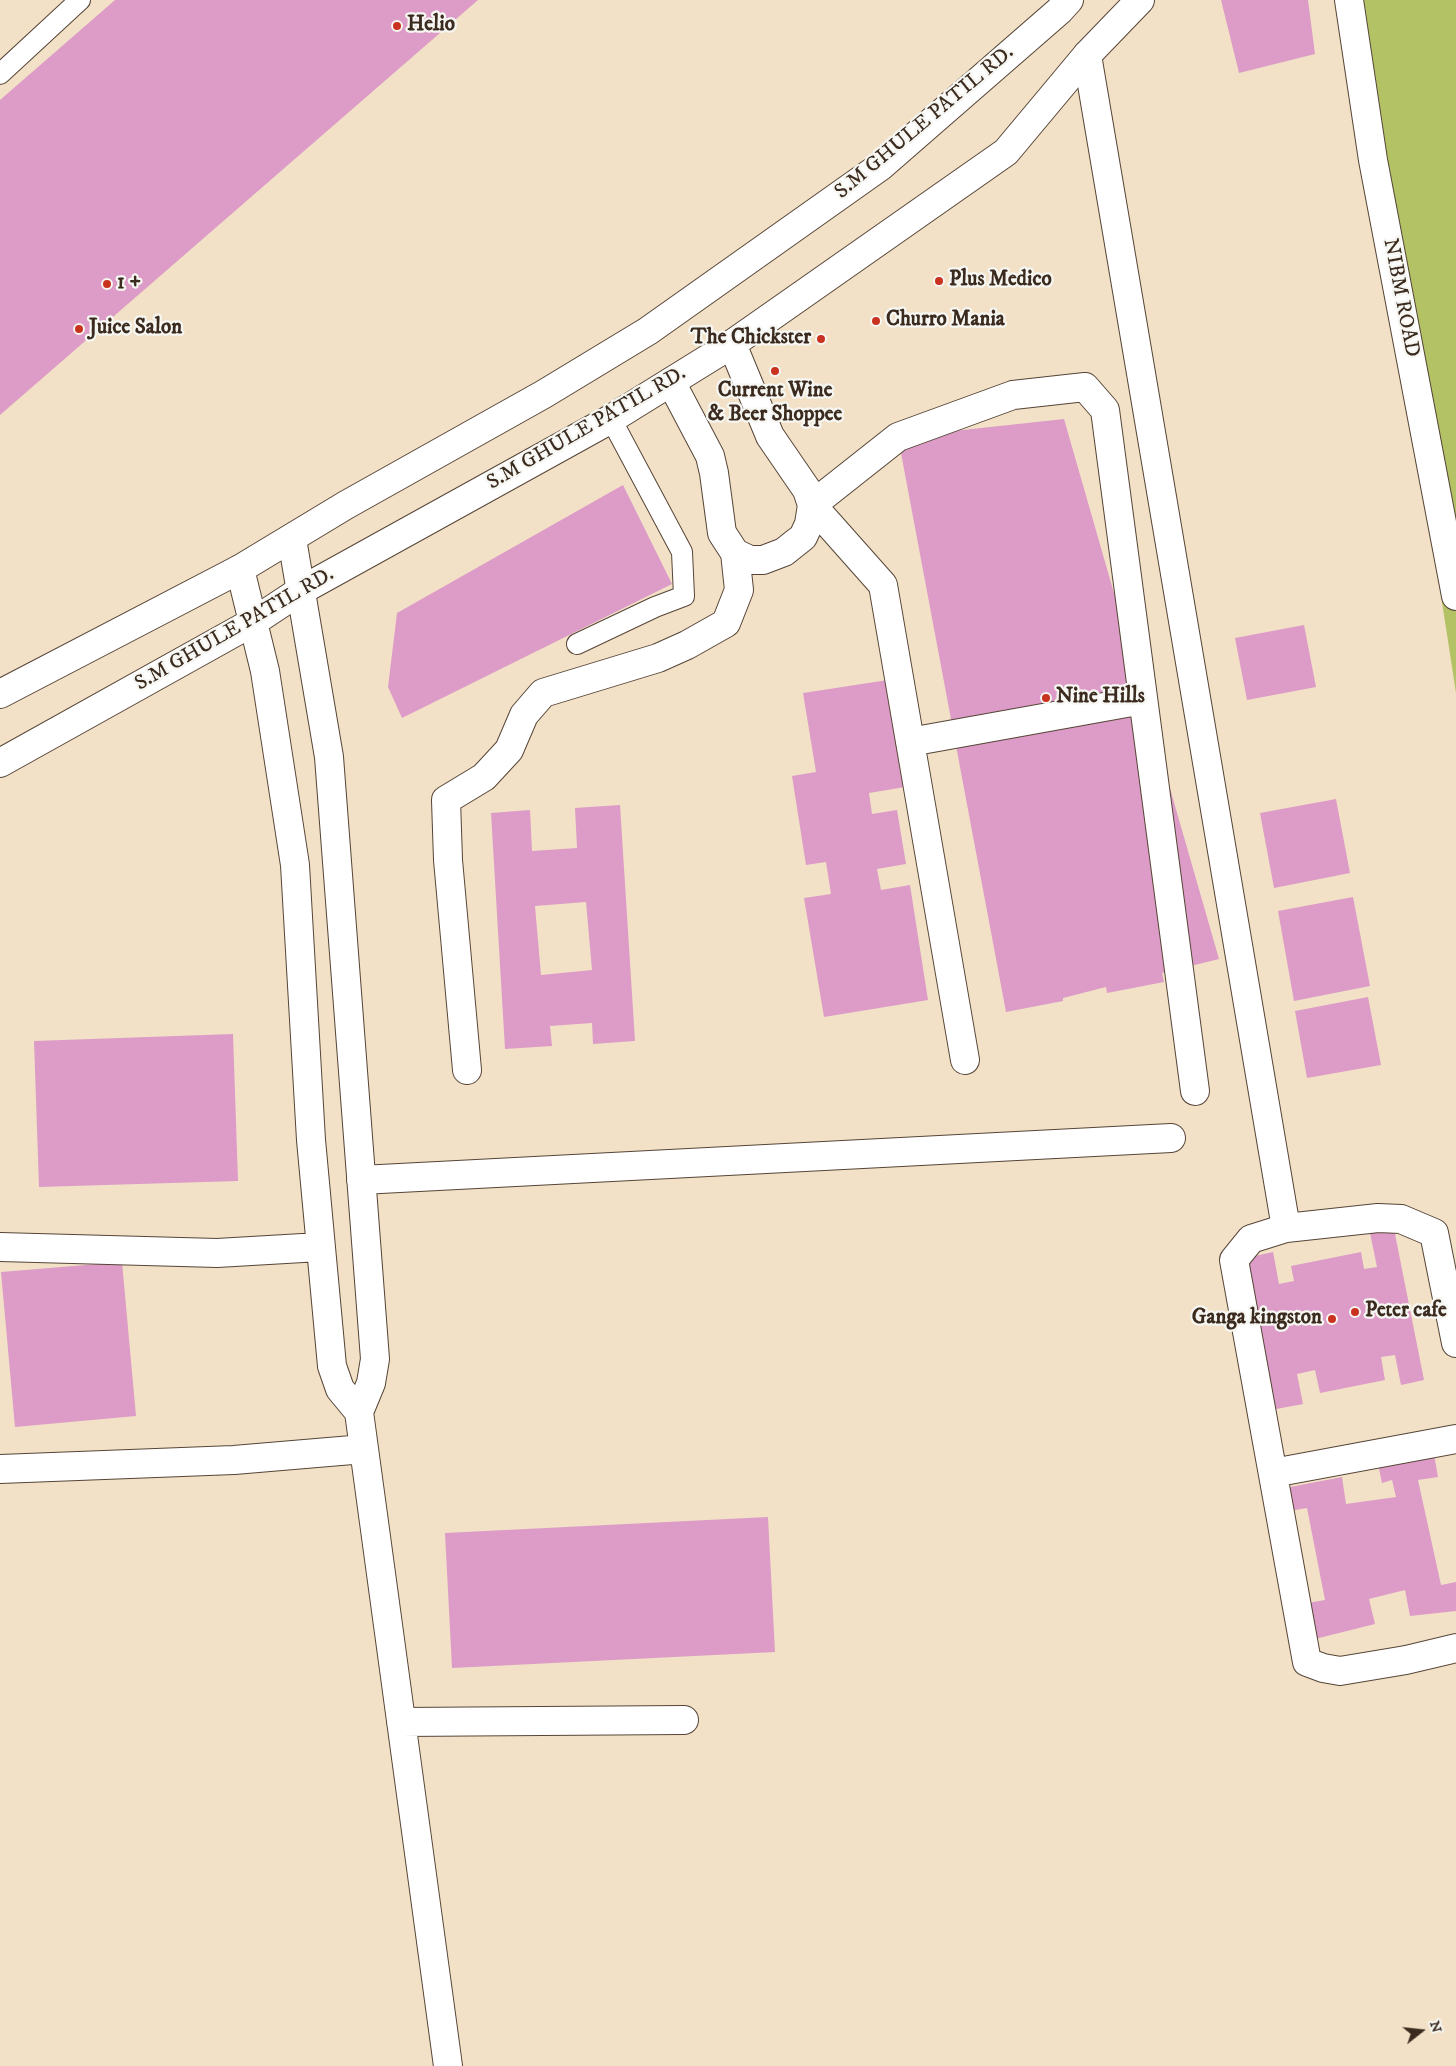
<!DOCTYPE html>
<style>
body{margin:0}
#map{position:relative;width:1456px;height:2066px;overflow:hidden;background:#f2e1c7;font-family:"IM FELL DW Pica",serif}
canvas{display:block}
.north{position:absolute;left:1396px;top:2006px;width:50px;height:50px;-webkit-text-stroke:4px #f6f6f2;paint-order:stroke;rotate:74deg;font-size:14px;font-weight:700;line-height:20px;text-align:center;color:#3b2a1e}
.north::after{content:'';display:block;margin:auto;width:18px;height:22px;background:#3b2a1e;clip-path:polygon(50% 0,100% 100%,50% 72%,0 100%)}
</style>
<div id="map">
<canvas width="1456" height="2066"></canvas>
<div class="north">N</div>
</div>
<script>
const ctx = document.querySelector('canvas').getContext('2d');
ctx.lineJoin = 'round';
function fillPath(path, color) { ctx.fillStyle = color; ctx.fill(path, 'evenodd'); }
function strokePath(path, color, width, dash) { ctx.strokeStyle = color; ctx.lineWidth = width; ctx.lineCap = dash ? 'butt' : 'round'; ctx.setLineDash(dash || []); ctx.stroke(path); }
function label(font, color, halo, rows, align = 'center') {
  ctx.font = font + ' "IM FELL DW Pica",serif'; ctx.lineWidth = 4.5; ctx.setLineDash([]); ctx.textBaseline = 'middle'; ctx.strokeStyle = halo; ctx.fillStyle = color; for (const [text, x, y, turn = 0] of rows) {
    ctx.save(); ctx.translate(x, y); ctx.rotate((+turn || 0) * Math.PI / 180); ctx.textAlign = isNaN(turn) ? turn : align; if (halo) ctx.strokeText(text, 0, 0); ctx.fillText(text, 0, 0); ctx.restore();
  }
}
const green = new Path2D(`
 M1352 0H1456V693L1353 24Z`);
const building = new Path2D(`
 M115 0H478L0 415V100Z
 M1221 0H1308L1315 54 1239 73Z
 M1064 419 1219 959 1162 973 1164 982 1107 993 1106 987 1063 998V1001L1006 1012 898 437Z
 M623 485 672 584 402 718 388 687 397 613Z
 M1304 625 1316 687 1247 700 1235 638Z
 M888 680 905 787 869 793 872 814 897 810 906 864 877 869 881 890 910 885 928 1000 824 1017 804 898 831 894 826 862 806 865 792 776 816 772 803 693Z
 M1336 799 1350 873 1274 888 1260 813Z
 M620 805 635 1041 593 1044 592 1023 550 1026 552 1046 505 1049 491 813 530 810 532 851 577 848 575 808ZM586 902 592 970 541 975 535 906Z
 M1353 897 1370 986 1294 1001 1278 911Z
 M1368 997 1381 1065 1307 1078 1295 1011Z
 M233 1034 238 1181 39 1187 34 1041Z
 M1394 1229 1424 1380 1401 1385 1395 1355 1381 1357 1385 1380 1320 1393 1315 1370 1297 1374 1303 1404 1271 1410 1241 1259 1273 1252 1279 1284 1294 1281 1291 1266 1361 1252 1364 1269 1377 1267 1370 1233Z
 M122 1262 136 1416 15 1427 1 1272Z
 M1434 1454 1438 1477 1418 1480 1441 1585 1456 1582V1611L1410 1616 1405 1590 1369 1599 1375 1624 1315 1639 1307 1603 1325 1600 1307 1508 1289 1511 1285 1488 1342 1477 1346 1504 1396 1497 1392 1480 1382 1483 1378 1464Z
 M768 1517 775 1652 452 1668 445 1533Z`);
const service = new Path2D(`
 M0 74 80 0
 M577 644 655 607 684 596 682 552 611 419`);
const minor = new Path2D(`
 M1349 0 1373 160 1456 596
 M1087 55 1286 1228 1378 1218 1401 1219 1434 1233 1456 1343
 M732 344 770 436 807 490 812 505 883 585 965 1060
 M671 382 710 456 714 473 722 533 735 553 750 560H763L784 552 794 544 803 537 809 524 812 505 898 437 1013 395 1085 387 1105 410 1195 1091
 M292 539 329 757 375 1359 371 1383 359 1412 448 2066
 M240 569 265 671 295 865 311 1140 332 1366 340 1389 359 1412
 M910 742 1143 700
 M467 1070 448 860 446 800 484 777 509 750 524 715 543 693 658 658 687 645 726 623 739 590 735 553
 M361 1180 1171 1138
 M1286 1228 1251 1239 1234 1260 1307 1662 1323 1668 1340 1671 1406 1660 1456 1648
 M0 1247 217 1253 320 1247
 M0 1469 234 1460 364 1449
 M1273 1473 1456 1439
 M401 1722 684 1720`);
const tertiary = new Path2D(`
 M0 694 240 569 346 505 544 394 648 331 881 166 1059 11 1069 0
 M0 763 253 622 300 591 611 419 732 344 1006 152 1087 55 1140 0`);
const markers = [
 [397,26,5,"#c8321e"],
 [939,281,5,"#c8321e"],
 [107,284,5,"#c8321e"],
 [876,321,5,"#c8321e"],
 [79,329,5,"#c8321e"],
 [821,339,5,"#c8321e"],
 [775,371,5,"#c8321e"],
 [1046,698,5,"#c8321e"],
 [1355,1312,5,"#c8321e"],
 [1332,1319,5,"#c8321e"]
];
const poiNames = [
 ["Helio",407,26],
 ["Plus Medico",949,281],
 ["1 +",117,284],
 ["Churro Mania",886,321],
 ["Juice Salon",89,329],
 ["The Chickster",811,339,"right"],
 ["Current Wine",775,392,"center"],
 ["& Beer Shoppee",775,416,"center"],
 ["Nine Hills",1056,698],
 ["Peter cafe",1365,1312],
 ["Ganga kingston",1322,1319,"right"]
];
const streetNames = [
 ["S.M GHULE PATIL RD.",925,123,-40],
 ["NIBM ROAD",1400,298,79],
 ["S.M GHULE PATIL RD.",587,429,-30],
 ["S.M GHULE PATIL RD.",235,630,-30]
];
fillPath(green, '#b2c265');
fillPath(building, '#dc9cc7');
strokePath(service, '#564537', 22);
strokePath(minor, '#564537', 30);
strokePath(tertiary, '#564537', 30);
strokePath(service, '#fff', 20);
strokePath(minor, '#fff', 28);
strokePath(tertiary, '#fff', 28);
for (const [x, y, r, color] of markers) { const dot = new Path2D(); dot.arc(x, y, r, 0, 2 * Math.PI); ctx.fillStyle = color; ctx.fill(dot); strokePath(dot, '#f6f6f2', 2); }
label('bold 21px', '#3b2a1e', '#f6f6f2', poiNames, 'left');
label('21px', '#3b2a1e', '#f6f6f2', streetNames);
</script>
